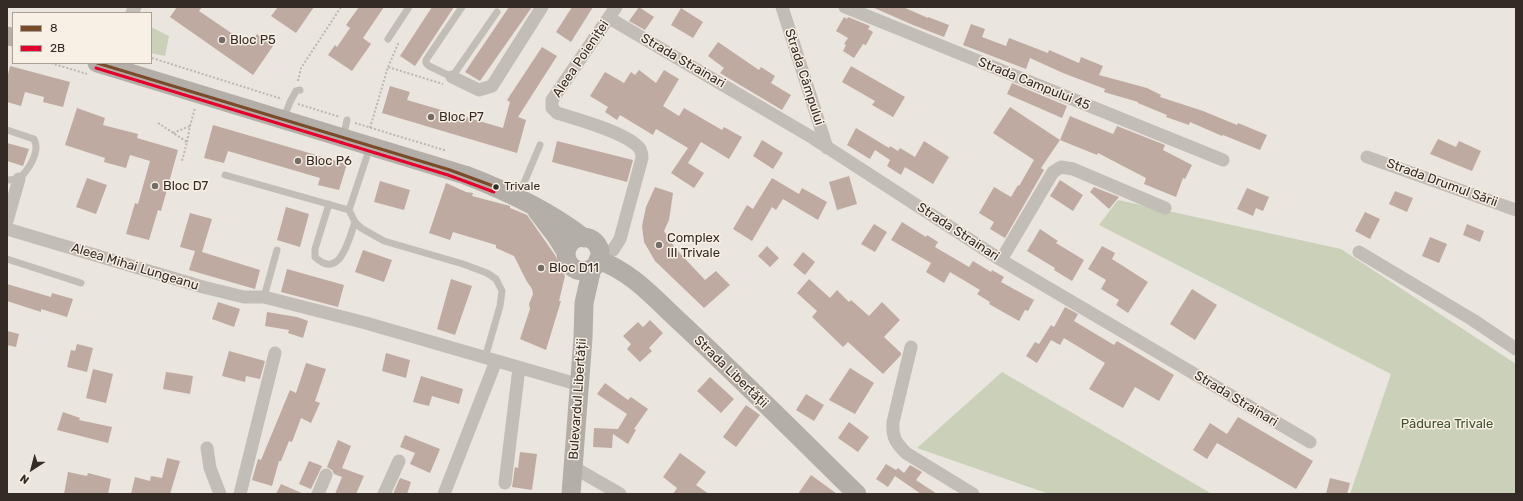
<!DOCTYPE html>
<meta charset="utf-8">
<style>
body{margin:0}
#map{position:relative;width:1523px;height:501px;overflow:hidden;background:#ebe5df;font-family:Rubik,sans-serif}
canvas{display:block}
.frame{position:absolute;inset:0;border:8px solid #342b27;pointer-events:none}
.legend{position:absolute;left:12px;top:12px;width:140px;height:52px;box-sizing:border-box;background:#f8f0e5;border:1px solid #aaa199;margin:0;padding:5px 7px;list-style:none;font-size:12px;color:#342b27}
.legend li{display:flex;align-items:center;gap:8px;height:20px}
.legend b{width:20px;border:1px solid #aaa199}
.north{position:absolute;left:12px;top:449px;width:40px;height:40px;-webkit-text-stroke:3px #f8f0e5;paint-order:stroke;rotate:216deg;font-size:11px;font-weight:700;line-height:16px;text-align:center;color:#342b27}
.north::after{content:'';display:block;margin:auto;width:14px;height:18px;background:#342b27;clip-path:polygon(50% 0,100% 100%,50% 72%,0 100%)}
</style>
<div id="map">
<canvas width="1523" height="501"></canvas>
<div class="frame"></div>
<ul class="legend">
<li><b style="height:5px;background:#7a4b2a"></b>8</li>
<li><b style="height:5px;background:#e4002b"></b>2B</li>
</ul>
<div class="north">N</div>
</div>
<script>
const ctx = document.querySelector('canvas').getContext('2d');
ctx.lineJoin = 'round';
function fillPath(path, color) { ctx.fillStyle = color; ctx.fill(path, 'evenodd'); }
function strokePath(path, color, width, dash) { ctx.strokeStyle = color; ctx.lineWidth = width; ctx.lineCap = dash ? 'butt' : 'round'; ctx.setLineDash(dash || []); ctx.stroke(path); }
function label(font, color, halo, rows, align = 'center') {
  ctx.font = font + ' Rubik,sans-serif'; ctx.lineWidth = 3; ctx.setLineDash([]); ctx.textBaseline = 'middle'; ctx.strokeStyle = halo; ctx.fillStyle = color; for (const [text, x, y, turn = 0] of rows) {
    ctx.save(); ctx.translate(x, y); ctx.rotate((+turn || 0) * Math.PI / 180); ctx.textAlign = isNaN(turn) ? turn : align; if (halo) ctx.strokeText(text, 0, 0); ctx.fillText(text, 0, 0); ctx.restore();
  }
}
const green = new Path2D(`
 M151 27 169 36 165 56 151 53Z
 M1118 200 1341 249 1516 364V494H1350L1391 374 1099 225Z
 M1002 372 1212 494H1049L917 448Z`);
const building = new Path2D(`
 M177 7H202L199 11 249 45 257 34 273 46 253 75 170 17Z
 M278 7H314L296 33 271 16Z
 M359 7H384L363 38 371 44 352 71 328 55 335 45 337 47 350 28 346 25Z
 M432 7H454L415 66 400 56Z
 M509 7H532L480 81 465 72Z
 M572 7H593L571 42 556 32Z
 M639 7 654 17 645 30 629 21Z
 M872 7H903L928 18V17L949 25 944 37 913 25Z
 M681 8 703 22 693 38 671 25Z
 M844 17 847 19 848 17 870 26 868 29 873 32 866 45 863 44 854 58 843 51 846 45 844 44 848 38 836 31Z
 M971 24 985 29 982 37 1006 46 1009 38 1048 53 1049 50 1079 63 1081 57 1103 66 1099 75 1147 88 1161 95 1160 97 1203 111 1237 125 1238 123 1267 135 1260 150 1223 135 1222 136 1190 122 1189 125 1166 117 1167 115 1138 103V102L1104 92 1105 89 1063 73 1030 58 1026 69 963 45Z
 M718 42 759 70 761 67 775 76 771 83 791 95 782 110 720 73 724 68 708 56Z
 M542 47 557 56 518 117 526 120 517 153 382 113 390 86 410 92 407 100 503 128 510 102 507 100Z
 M10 66 70 82 63 107 43 102 44 97 25 92 21 106 7 102V79Z
 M851 66 905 97 893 117 872 105 875 101 842 82Z
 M639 70 656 83 664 70 679 79 663 106 679 116 684 108 722 130 724 127 742 137 729 159 701 142 688 163 704 173 694 188 671 173 688 148 656 129 653 135 620 115 617 120 605 112 608 107 590 96 605 72 624 83 631 72 635 75Z
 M1012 83 1067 106 1062 118 1007 94Z
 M1010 107 1060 140 1041 168 1044 170 1005 238 990 229 994 222 979 213 994 187 1011 197 1018 185 1019 186 1034 160 993 133Z
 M77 108 105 118 103 125 138 134 137 138 178 150 161 211 158 210 149 240 126 234 135 203 138 204 150 161 130 155 126 168 104 162 105 158 65 145Z
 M1070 116 1113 134 1117 126 1165 145 1163 150 1192 165 1185 179 1183 178 1176 197 1144 184 1146 178 1098 153 1097 155 1060 140Z
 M213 125 347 164 339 190 318 185 320 178 228 151 224 163 204 158Z
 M856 128 889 148 890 146 898 151 900 148 915 157 924 141 949 157 933 184 905 167 901 175 887 166 890 160 875 150 870 159 847 145Z
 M1438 139 1456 147 1459 141 1481 151 1472 171 1430 154Z
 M762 140 783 153 773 169 753 156Z
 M557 141 633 160 627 182 552 162Z
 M7 143 29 149 23 166 7 161Z
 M849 176 857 204 837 210 829 182Z
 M87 178 107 185 96 214 76 207Z
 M772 178 799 194 802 188 827 202 818 220 783 199 776 210 772 207 752 241 733 229 747 205 753 209Z
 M1060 180 1083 195 1073 211 1050 196Z
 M380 181 410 190 404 210 374 202Z
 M446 183 466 192 473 193 472 196 510 206V208L527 215 555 255 565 276 559 301H561L546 350 520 339 530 309 529 304 533 294 532 289 526 280 514 256 496 248V245L453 232 450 240 429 233Z
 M655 187 673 193 669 220 664 231 675 248 705 280 716 271 730 285 704 308 655 261 644 242 642 226 646 207Z
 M1094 187 1119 197 1109 209 1090 192Z
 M1247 188 1269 197 1263 211 1256 208 1253 216 1237 209Z
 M1395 191 1413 198 1407 212 1389 204Z
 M286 207 309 214 300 247 277 240Z
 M1365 212 1380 219 1370 239 1355 231Z
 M190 213 212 219 202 252 260 270 255 289 189 270 195 251 180 247Z
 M902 222 926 237 927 235 938 242 935 247 969 267 973 261 991 272 992 270 1004 277 1001 282 1034 300 1028 311 1025 310 1019 321 989 304 990 302 977 294 980 290 950 272 944 283 926 272 931 263 891 240Z
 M874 224 887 232 875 252 861 244Z
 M1467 224 1484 231 1480 242 1463 235Z
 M1040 229 1058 241 1056 243 1084 260 1072 281 1054 270 1055 268 1027 251Z
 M1430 237 1447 244 1439 263 1422 256Z
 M767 246 779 258 770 267 758 256Z
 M1102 246 1115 253 1112 259 1148 282 1128 313 1116 305 1119 300 1101 289 1106 280 1088 269Z
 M363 250 392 260 384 282 355 272Z
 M803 252 815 262 805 275 793 265Z
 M287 269 344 285 338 307 281 292Z
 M451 279 472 286 455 335 437 329Z
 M809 279 830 298 837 290 849 302 851 300 869 316 882 302 900 320 884 337 901 353V355L883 374 848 342 843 347 812 317 817 311 797 293Z
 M7 284 51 297 52 293 73 299 67 317 41 309V312L7 301Z
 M1192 289 1217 305 1195 340 1170 324Z
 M218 302 240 309 234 327 212 319Z
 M1065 307 1078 314 1074 321 1114 345 1117 341 1174 375 1159 401 1135 387 1123 408 1089 389 1105 363 1064 338 1060 345 1051 340 1037 363 1026 356 1035 342 1039 344 1051 325 1054 327Z
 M267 312 297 317 308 321 303 338 288 333 289 330 265 326Z
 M650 320 663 333 649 348 652 351 640 362 627 349 631 344 623 336 638 322 643 327Z
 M7 331 19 334 16 347 7 345Z
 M77 344 93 348 87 372 67 367 71 350 75 351Z
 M229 351 265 361 260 379 246 376 245 382 222 376Z
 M386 353 410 360 406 378 382 371Z
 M306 363 326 369 315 401 320 403 311 423 301 418 292 442 289 441 281 461H279L272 486 252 480 258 459 261 460 290 390 296 393Z
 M850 368 874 383 855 414 829 400Z
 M93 369 113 374 106 403 86 398Z
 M166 372 193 376 190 394 163 389Z
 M421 376 463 389 459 404 432 396 429 406 413 402Z
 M710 377 734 399 721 413 697 391Z
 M605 383 628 400 631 397 648 409 634 429 636 430 628 444 613 434 612 448 593 447 594 428 618 429 627 414 597 394Z
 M806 394 824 405 814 421 796 410Z
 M746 405 760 415 736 447 723 437Z
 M63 412 80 418 79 420 112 427 108 443 57 430Z
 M1238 417 1313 461 1296 489 1217 443 1207 459 1193 450 1210 423 1227 434Z
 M849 422 869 437 858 452 838 438Z
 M405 435 440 449 430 473 410 464 415 453 400 447Z
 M338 440 351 446 342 468 364 476 356 494H335L342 477 334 474 332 470 327 467Z
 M520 452 537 454 532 490 512 487 515 467 518 468Z
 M680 453 706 472 696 485 709 494H673L677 488 663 477Z
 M167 458 180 461 170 494H131L135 477 150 481 151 476 162 478Z
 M309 461 322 466 311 489 299 484Z
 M886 464 896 470 898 468 904 473 910 465 922 472 916 480 937 494H921L895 476 888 487 876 479Z
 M68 472 87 476 88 473 111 479 108 494H64Z
 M811 475 837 494H798Z
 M400 478 411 482 407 494H393Z
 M1330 478 1350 483 1347 494H1326Z
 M281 484 304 494H276Z`);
const path = new Path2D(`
 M152 58 282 99
 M51 63 87 74
 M388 67 398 44 395 43
 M298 81 301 68 341 7
 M298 104 340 117
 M158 123 187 142 182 161
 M355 123 444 150V152
 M370 128 388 67 443 84
 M173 133 190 126
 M187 142 190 126 195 108`);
const lane = new Path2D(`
 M462 7 426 60V63L429 66 452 77 497 12
 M388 39 409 7
 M283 120 290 102 296 91 300 90
 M7 130 34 139C41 152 28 170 19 179L7 180
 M343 138 347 120
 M370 147 349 210 355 222 361 228 384 241 463 264 487 273 496 279 502 291 500 306 485 358
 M225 175 349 210
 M518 197 540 145
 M329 204 315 249V257C340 281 349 239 355 222
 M7 259 81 283
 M264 297 277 250`);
const street = new Path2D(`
 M782 7 827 148
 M845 7 1223 160
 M132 13 135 7
 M609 18 813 138 1001 260 1310 442
 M452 77 479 90 492 86 542 7
 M1367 157 1516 210
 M7 221 19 179
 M7 229 203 287 244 297H264L366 323 580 385
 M1359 252 1473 320 1516 349
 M599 254 613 250 620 239 642 158C642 155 641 151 640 149 629 133 576 119 557 113L552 108V100L616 7
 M1001 260 1053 172 1061 167 1073 169 1165 208
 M911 347 893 422C892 437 895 442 906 453L973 494
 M207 448 210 468 220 494
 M573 467 620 494
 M505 483 519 368
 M240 494 275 353
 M318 494 326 475
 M384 494 399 461
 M444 494 496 361`);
const secondary = new Path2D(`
 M7 36 13 37
 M97 63 465 175C507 191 548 210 584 238
 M537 211 556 236 566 252
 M566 254a17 17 0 1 1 34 0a17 17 0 1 1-34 0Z
 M598 260C631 271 655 299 680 322 740 378 798 436 857 494
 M571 494 583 338 584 303 592 268`);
const bus1 = new Path2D(`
 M97 63 450 170 496 187`);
const bus2 = new Path2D(`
 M96 68 448 175 494 192`);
const markers = [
 [222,40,4,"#746c67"],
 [431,117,4,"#746c67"],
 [298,161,4,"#746c67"],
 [155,186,4,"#746c67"],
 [496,187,3.5,"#342b27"],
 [659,245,4,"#746c67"],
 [541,268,4,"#746c67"]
];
const busNames = [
 ["Trivale",504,187]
];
const poiNames = [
 ["Bloc P5",230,40],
 ["Bloc P7",439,117],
 ["Bloc P6",306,161],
 ["Bloc D7",163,186],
 ["Complex",667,238],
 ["III Trivale",667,253],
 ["Bloc D11",549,268]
];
const streetNames = [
 ["Aleea Poieniței",581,59,-56],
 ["Strada Strainari",683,61,30],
 ["Strada Câmpului",804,77,72],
 ["Strada Campului 45",1034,84,22],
 ["Strada Drumul Sării",1442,183,20],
 ["Strada Strainari",958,232,33],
 ["Aleea Mihai Lungeanu",135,267,17],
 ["Strada Libertății",731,372,44],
 ["Bulevardul Libertății",578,399,-86],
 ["Strada Strainari",1236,399,31]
];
const parkNames = [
 ["Pădurea Trivale",1447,424]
];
fillPath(green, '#cbd0b9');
fillPath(building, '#beaaa1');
strokePath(path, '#bcb6b1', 2, [2, 2]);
strokePath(lane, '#c3bdb8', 7);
strokePath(street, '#c3bdb8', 13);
strokePath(secondary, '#b4aea9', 19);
strokePath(bus1, '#7a4b2a', 3);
strokePath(bus2, '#e4002b', 3);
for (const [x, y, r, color] of markers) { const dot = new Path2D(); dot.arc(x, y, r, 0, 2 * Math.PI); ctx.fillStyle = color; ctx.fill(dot); strokePath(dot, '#f8f0e5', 1.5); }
label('12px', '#342b27', '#f8f0e5', busNames, 'left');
label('13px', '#342b27', '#f8f0e5', poiNames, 'left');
label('13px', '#342b27', '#f8f0e5', streetNames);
label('13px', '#42512c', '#f8f0e5', parkNames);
</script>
